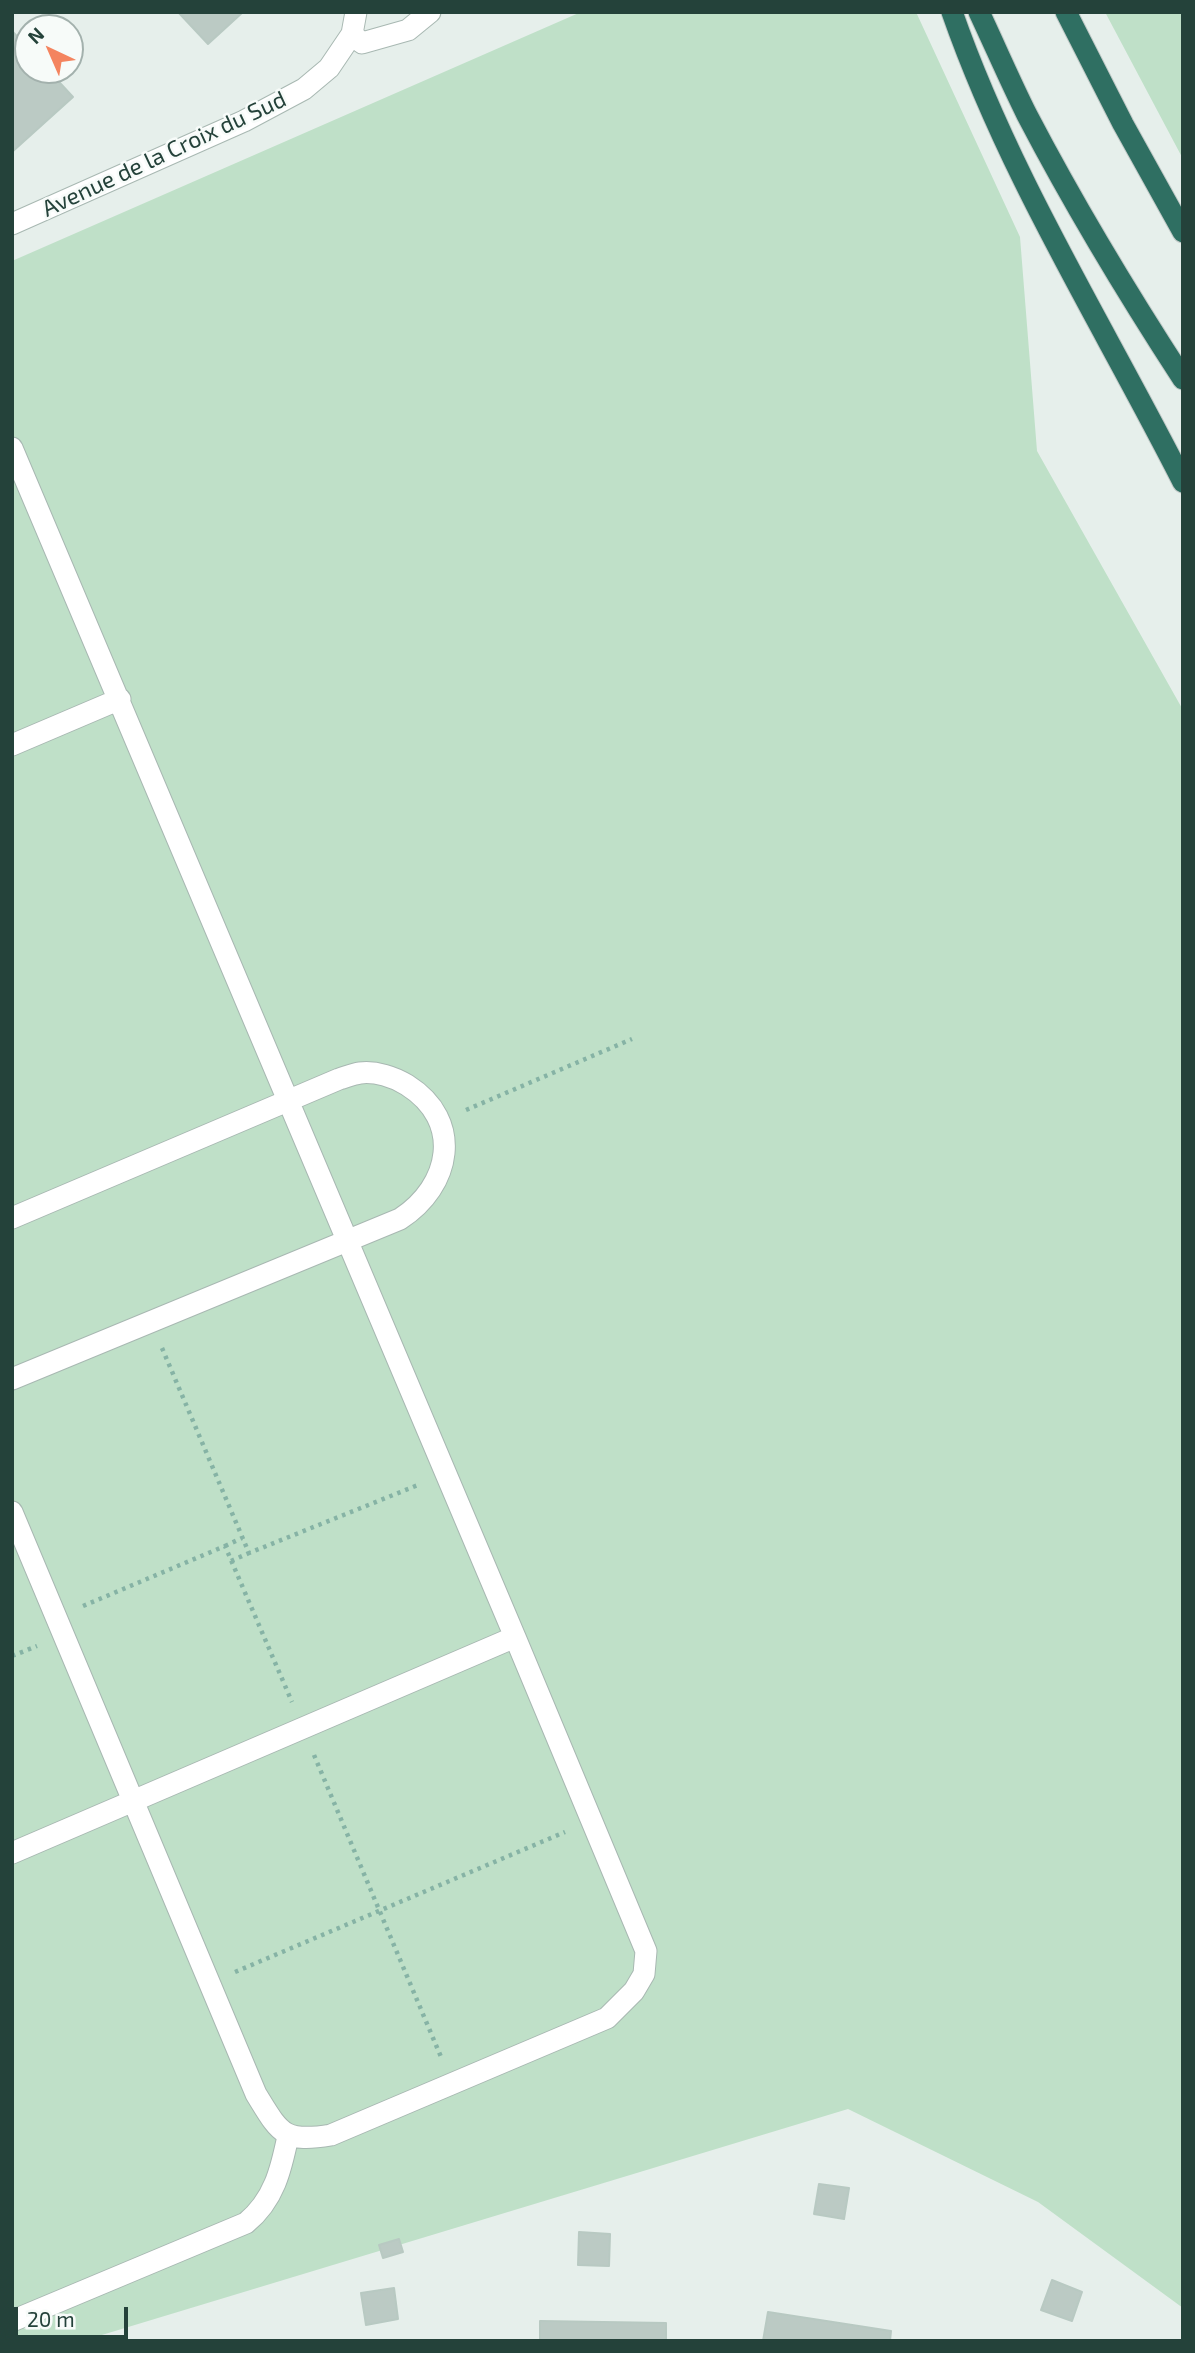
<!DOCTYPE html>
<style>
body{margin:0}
#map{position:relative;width:1195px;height:2353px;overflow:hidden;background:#e6efeb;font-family:"Exo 2",sans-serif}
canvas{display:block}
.frame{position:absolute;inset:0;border:14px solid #24423a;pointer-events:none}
.north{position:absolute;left:14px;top:14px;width:70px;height:70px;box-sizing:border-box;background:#f7fbf9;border:2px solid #a3b1ad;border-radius:50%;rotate:316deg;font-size:19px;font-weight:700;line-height:28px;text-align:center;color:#24423a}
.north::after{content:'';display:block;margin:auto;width:24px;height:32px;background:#f4845f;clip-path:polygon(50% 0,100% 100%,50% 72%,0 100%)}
.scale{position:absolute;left:14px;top:2307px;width:114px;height:32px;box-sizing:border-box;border:4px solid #24423a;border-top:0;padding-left:9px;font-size:21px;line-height:24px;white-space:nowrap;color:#24423a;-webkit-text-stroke:5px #f7fbf9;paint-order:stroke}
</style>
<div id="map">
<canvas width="1195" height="2353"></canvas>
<div class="frame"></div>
<div class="north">N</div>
<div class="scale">20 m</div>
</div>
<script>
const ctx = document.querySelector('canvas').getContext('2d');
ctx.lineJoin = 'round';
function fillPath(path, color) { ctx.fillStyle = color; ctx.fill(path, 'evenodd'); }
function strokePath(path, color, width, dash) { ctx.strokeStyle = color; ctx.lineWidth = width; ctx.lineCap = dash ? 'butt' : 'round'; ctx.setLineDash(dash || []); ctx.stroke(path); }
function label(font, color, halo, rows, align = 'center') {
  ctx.font = font + ' "Exo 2",sans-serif'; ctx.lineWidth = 5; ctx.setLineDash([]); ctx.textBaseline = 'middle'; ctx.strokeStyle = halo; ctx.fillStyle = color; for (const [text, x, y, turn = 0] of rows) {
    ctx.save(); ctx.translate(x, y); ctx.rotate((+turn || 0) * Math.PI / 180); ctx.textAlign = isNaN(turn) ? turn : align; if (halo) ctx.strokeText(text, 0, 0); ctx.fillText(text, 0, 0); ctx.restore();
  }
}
const green = new Path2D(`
 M581 12H916L1020 237 1037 451 1183 710V2308L1038 2202 848 2109 82 2341H12V261Z
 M1105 12H1183V159Z`);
const building = new Path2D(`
 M178 12H243L208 44Z
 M12 31 28 48V70H48L73 97 12 152Z
 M819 2184 849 2188 844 2219 814 2214Z
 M579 2232 610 2234 609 2266 578 2265Z
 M399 2239 403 2252 383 2258 379 2245Z
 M1052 2280 1082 2292 1072 2321 1041 2310Z
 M394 2288 398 2319 366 2325 361 2293Z
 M768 2312 891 2331 890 2341H763Z
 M540 2321 666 2323V2341H540Z`);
const path = new Path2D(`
 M466 1110 632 1039
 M162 1348 249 1553 418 1485
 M225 1546 242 1538
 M231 1561 249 1553
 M83 1606 225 1546 292 1702
 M12 1656 37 1646
 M314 1755 441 2057
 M235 1972 565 1832`);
const minor = new Path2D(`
 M352 34 362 43 408 30 430 12
 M12 224 244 121 304 89 329 68 352 34 356 12
 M12 448 515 1637 12 1853
 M12 745 120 699
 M12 1218 339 1079C346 1077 353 1074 360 1073 376 1071 394 1077 407 1085 464 1121 451 1186 400 1219L12 1379
 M12 1512 256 2094C280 2133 283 2143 331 2135L607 2018 634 1991 644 1974 646 1951 515 1637
 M12 2321 246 2223C274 2200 281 2170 288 2136`);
const highway = new Path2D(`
 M952 12C1010 178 1104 326 1183 482
 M979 12C995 46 1010 81 1027 115 1074 205 1127 293 1183 379
 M1066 12 1123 124 1183 232`);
const streetNames = [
 ["Avenue de la Croix du Sud",164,154,-25]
];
fillPath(green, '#bfe0c8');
fillPath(building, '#bbcac4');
strokePath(building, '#b8c9c2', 2);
strokePath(minor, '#a8b8b2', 23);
strokePath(highway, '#c2cac8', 23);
strokePath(path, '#86b3a5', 4.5, [3.5, 5]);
strokePath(minor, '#fff', 21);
strokePath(highway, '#2f6f62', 21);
label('23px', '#24423a', '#f7fbf9', streetNames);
</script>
